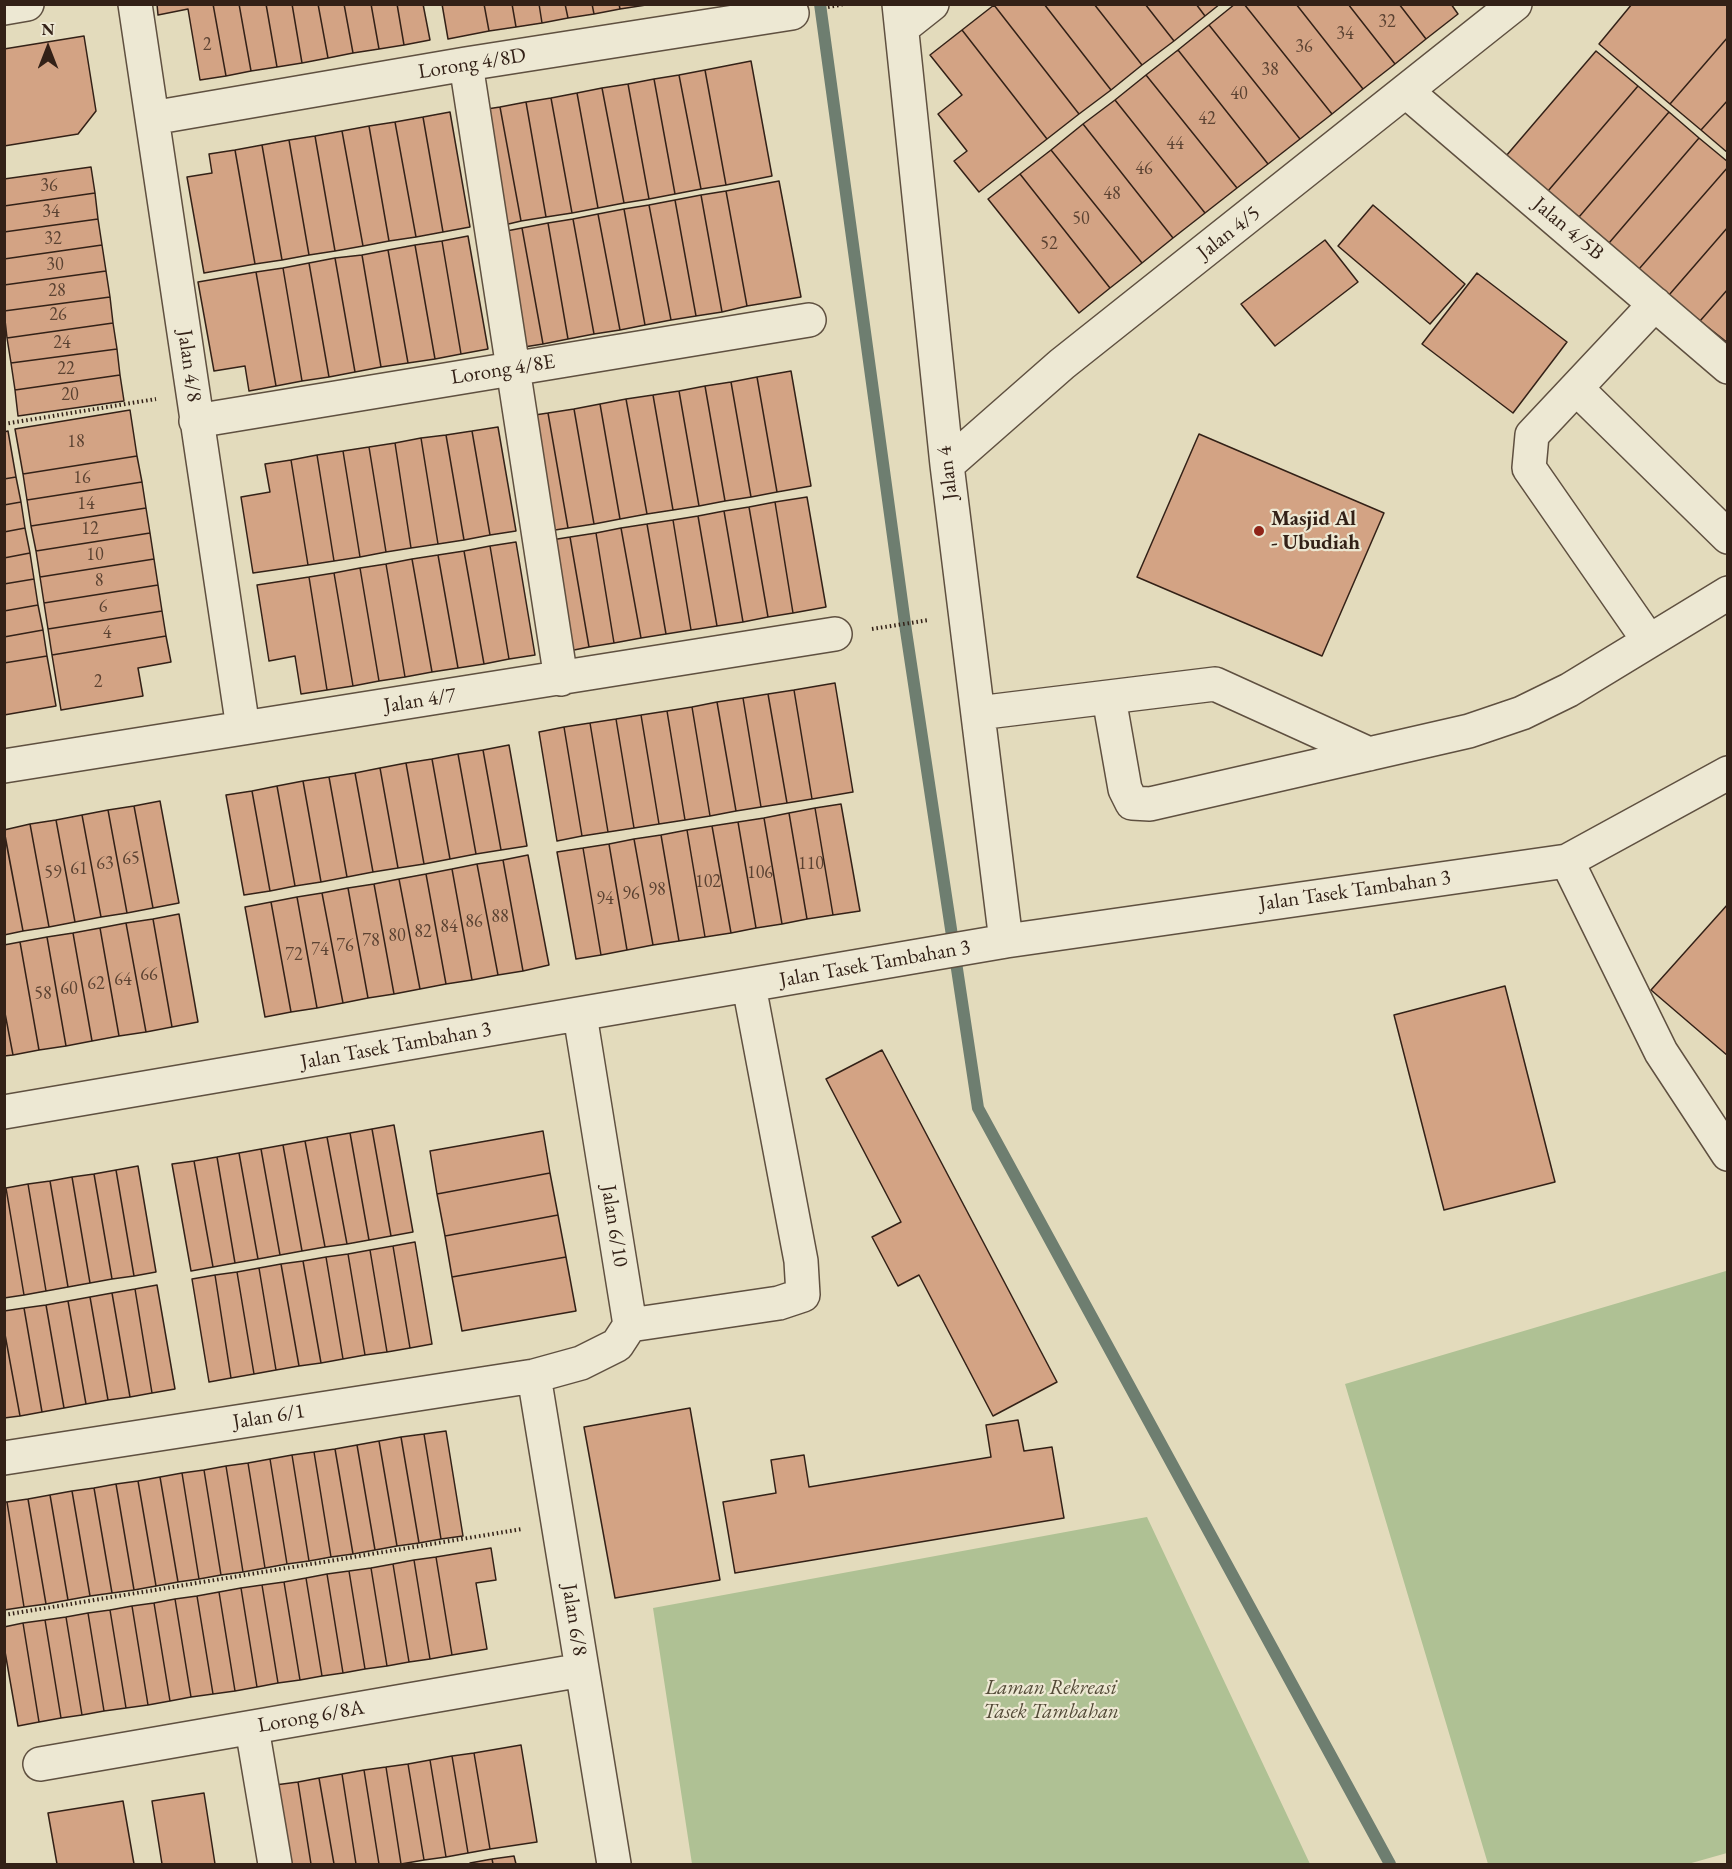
<!DOCTYPE html>
<style>
body{margin:0}
#map{position:relative;width:1732px;height:1869px;overflow:hidden;background:#e3dbbc;font-family:"EB Garamond",serif}
canvas{display:block}
.frame{position:absolute;inset:0;border:6px solid #332117;pointer-events:none}
.north{position:absolute;left:18px;top:18px;width:60px;height:60px;-webkit-text-stroke:4px #ede8d3;paint-order:stroke;rotate:0deg;font-size:16px;font-weight:700;line-height:24px;text-align:center;color:#332117}
.north::after{content:'';display:block;margin:auto;width:21px;height:27px;background:#332117;clip-path:polygon(50% 0,100% 100%,50% 72%,0 100%)}
</style>
<div id="map">
<canvas width="1732" height="1869"></canvas>
<div class="frame"></div>
<div class="north">N</div>
</div>
<script>
const ctx = document.querySelector('canvas').getContext('2d');
ctx.lineJoin = 'round';
function fillPath(path, color) { ctx.fillStyle = color; ctx.fill(path, 'evenodd'); }
function strokePath(path, color, width, dash) { ctx.strokeStyle = color; ctx.lineWidth = width; ctx.lineCap = dash ? 'butt' : 'round'; ctx.setLineDash(dash || []); ctx.stroke(path); }
function label(font, color, halo, rows, align = 'center') {
  ctx.font = font + ' "EB Garamond",serif'; ctx.lineWidth = 4.5; ctx.setLineDash([]); ctx.textBaseline = 'middle'; ctx.strokeStyle = halo; ctx.fillStyle = color; for (const [text, x, y, turn = 0] of rows) {
    ctx.save(); ctx.translate(x, y); ctx.rotate((+turn || 0) * Math.PI / 180); ctx.textAlign = isNaN(turn) ? turn : align; if (halo) ctx.strokeText(text, 0, 0); ctx.fillText(text, 0, 0); ctx.restore();
  }
}
const green = new Path2D(`
 M1726 1271 1727 1853 1688 1864H1488L1345 1384Z
 M1147 1517 1310 1864H692L653 1608Z`);
const stream = new Path2D(`
 M820 4 906 631 978 1108 1390 1864`);
const building = new Path2D(`
 M157 4H213L226 76 200 80 188 9 158 15Z
 M213 4H239L251 71 226 76Z
 M239 4H266L277 67 251 71Z
 M266 4H292L302 63 277 67Z
 M292 4H318L328 58 302 63Z
 M318 4H344L353 53 328 58Z
 M344 4H371L379 49 353 53Z
 M371 4H397L404 45 379 49Z
 M397 4H423L430 40 404 45Z
 M442 4H484L489 31 448 39Z
 M484 4H512L516 27 489 31Z
 M512 4H539L542 23 516 27Z
 M539 4H565L568 18 542 23Z
 M565 4H592L594 14 568 18Z
 M592 4H619L620 9 594 14Z
 M619 4H646V5L620 9Z
 M1044 4 1111 90 1079 114 994 5Z
 M1044 4H1094L1142 65 1111 90Z
 M1094 4H1145L1174 41 1142 65Z
 M1145 4H1196L1205 16 1174 41Z
 M1196 4H1220L1205 16Z
 M1235 4H1244L1332 114 1300 139 1209 25Z
 M1244 4H1296L1363 89 1332 114Z
 M1296 4H1348L1395 64 1363 89Z
 M1348 4H1399L1426 39 1395 64Z
 M1399 4H1451L1458 14 1426 39Z
 M1632 4H1728V37L1670 104 1599 44Z
 M994 5 1079 114 1047 139 962 30Z
 M1209 25 1300 139 1268 164 1178 50Z
 M962 30 1047 139 979 192 954 161 967 151 938 114 962 95 930 55Z
 M84 36 96 111 78 134 4 146V49Z
 M1728 37V100L1701 130 1670 104Z
 M1178 50 1268 164 1237 188 1146 75Z
 M1596 51 1638 86 1548 191 1506 156Z
 M751 61 772 176 726 185 705 70Z
 M705 70 726 185 701 189 679 75Z
 M679 75 701 189 675 194 654 79Z
 M1146 75 1237 188 1205 213 1115 100Z
 M654 79 675 194 649 199 628 84Z
 M628 84 649 199 624 203 602 88Z
 M1638 86 1669 112 1579 217 1548 191Z
 M602 88 624 203 598 208 577 93Z
 M577 93 598 208 572 213 551 98Z
 M551 98 572 213 546 217 526 102Z
 M1115 100 1205 213 1173 238 1083 124Z
 M1728 100V153L1701 130Z
 M526 102 546 217 521 221 500 107Z
 M500 107 521 221 496 227 474 111Z
 M450 112 470 227 443 232 423 117Z
 M1669 112 1699 138 1609 243 1579 217Z
 M423 117 443 232 416 237 395 122Z
 M395 122 416 237 389 241 369 126Z
 M1083 124 1173 238 1142 263 1051 150Z
 M369 126 389 241 363 246 342 131Z
 M342 131 363 246 335 251 315 136Z
 M315 136 335 251 309 255 289 140Z
 M1699 138 1728 162V167L1639 269 1609 243Z
 M289 140 309 255 282 260 262 145Z
 M262 145 282 260 255 264 235 150Z
 M235 150 255 264 204 273 187 177 212 173 209 154Z
 M1051 150 1142 263 1110 288 1020 174Z
 M91 167 95 193 4 206V179Z
 M1728 167V227L1669 295 1639 269Z
 M1020 174 1110 288 1079 313 988 199Z
 M779 181 801 297 747 306 726 191Z
 M726 191 747 306 722 312 701 195Z
 M95 193 98 219 4 232V206Z
 M701 195 722 312 696 316 675 200Z
 M675 200 696 316 671 320 649 205Z
 M649 205 671 320 645 325 624 209Z
 M1373 205 1465 284 1430 324 1338 246Z
 M624 209 645 325 620 330 598 214Z
 M598 214 620 330 594 334 573 219Z
 M98 219 102 245 4 259V232Z
 M573 219 594 334 568 339 548 223Z
 M548 223 568 339 543 344 522 228Z
 M1728 227V289L1700 321 1669 295Z
 M522 228 543 344 518 348 496 233Z
 M468 236 488 349 461 354 442 241Z
 M1325 240 1358 282 1275 346 1241 304Z
 M442 241 461 354 435 359 415 245Z
 M102 245 106 271 4 285V259Z
 M415 245 435 359 408 363 388 250Z
 M388 250 408 363 381 367 362 255Z
 M362 255 381 367 355 372 335 258Z
 M335 258 355 372 329 377 309 263Z
 M309 263 329 377 302 381 283 268Z
 M283 268 302 381 276 386 256 272Z
 M106 271 110 297 4 311V285Z
 M256 272 276 386 249 391 245 366 214 371 198 282Z
 M1477 273 1567 342 1513 413 1422 344Z
 M1728 289V343L1700 321Z
 M110 297 113 323 7 338 4 311Z
 M113 323 117 349 11 363 7 338Z
 M117 349 120 375 15 390 11 363Z
 M791 371 811 486 777 492 757 377Z
 M120 375 124 401 18 416 15 390Z
 M757 377 777 492 751 497 731 382Z
 M731 382 751 497 725 501 705 386Z
 M705 386 725 501 699 506 679 391Z
 M679 391 699 506 673 510 653 395Z
 M653 395 673 510 647 514 626 399Z
 M626 399 647 514 620 519 600 404Z
 M600 404 620 519 594 524 574 409Z
 M574 409 594 524 568 528 548 413Z
 M130 410 137 456 23 474 15 429Z
 M548 413 568 528 542 532 522 417Z
 M498 427 516 531 490 535 472 431Z
 M8 431 16 477 4 479V432Z
 M472 431 490 535 464 540 446 435Z
 M1199 434 1384 513 1322 656 1137 577Z
 M446 435 464 540 438 544 421 438Z
 M421 438 438 544 411 548 395 443Z
 M395 443 411 548 386 552 369 447Z
 M369 447 386 552 360 557 343 451Z
 M343 451 360 557 334 561 317 455Z
 M317 455 334 561 308 565 291 460Z
 M137 456 142 482 27 500 23 474Z
 M291 460 308 565 253 573 241 497 270 492 265 464Z
 M16 477 21 502 4 505V479Z
 M142 482 146 508 31 526 27 500Z
 M807 497 826 607 793 613 775 502Z
 M21 502 25 528 4 532V505Z
 M775 502 793 613 768 617 749 507Z
 M749 507 768 617 743 622 724 511Z
 M146 508 150 533 36 551 31 526Z
 M724 511 743 622 717 626 698 516Z
 M698 516 717 626 691 630 673 520Z
 M673 520 691 630 666 634 647 524Z
 M647 524 666 634 641 638 621 528Z
 M25 528 30 553 4 558V532Z
 M621 528 641 638 614 643 596 533Z
 M150 533 154 559 40 577 36 551Z
 M596 533 614 643 589 647 570 537Z
 M570 537 589 647 564 652 545 541Z
 M516 542 535 655 509 659 490 546Z
 M490 546 509 659 484 664 464 551Z
 M464 551 484 664 458 668 438 555Z
 M30 553 34 579 4 584V558Z
 M438 555 458 668 432 672 412 559Z
 M154 559 158 585 44 603 40 577Z
 M412 559 432 672 405 677 386 564Z
 M386 564 405 677 379 681 360 568Z
 M360 568 379 681 353 686 334 573Z
 M334 573 353 686 327 690 309 577Z
 M309 577 327 690 301 694 295 656 269 661 257 585Z
 M34 579 38 605 4 611V584Z
 M158 585 162 611 48 629 44 603Z
 M38 605 43 630 4 637V611Z
 M162 611 166 636 52 655 48 629Z
 M43 630 47 656 4 663V637Z
 M166 636 171 662 138 668 143 696 61 710 52 655Z
 M47 656 56 706 4 715V663Z
 M835 683 853 792 812 799 794 690Z
 M794 690 812 799 787 803 768 694Z
 M768 694 787 803 761 807 743 698Z
 M743 698 761 807 736 811 717 702Z
 M717 702 736 811 710 816 692 707Z
 M692 707 710 816 685 820 667 711Z
 M667 711 685 820 659 824 641 715Z
 M641 715 659 824 634 828 616 719Z
 M616 719 634 828 608 832 590 723Z
 M590 723 608 832 582 836 564 727Z
 M564 727 582 836 557 841 539 732Z
 M509 745 527 846 501 850 483 750Z
 M483 750 501 850 476 854 458 754Z
 M458 754 476 854 450 859 432 759Z
 M432 759 450 859 424 864 406 763Z
 M406 763 424 864 398 868 380 768Z
 M380 768 398 868 373 872 355 773Z
 M355 773 373 872 347 877 329 777Z
 M329 777 347 877 321 882 303 781Z
 M303 781 321 882 295 886 277 786Z
 M277 786 295 886 270 891 252 791Z
 M252 791 270 891 244 895 226 795Z
 M160 801 179 903 153 908 134 806Z
 M841 804 860 911 833 915 815 808Z
 M134 806 153 908 127 913 108 810Z
 M815 808 833 915 807 919 789 813Z
 M108 810 127 913 101 917 82 815Z
 M789 813 807 919 782 924 764 818Z
 M82 815 101 917 75 922 56 820Z
 M764 818 782 924 756 928 738 822Z
 M56 820 75 922 49 927 30 824Z
 M738 822 756 928 731 933 712 826Z
 M30 824 49 927 23 931 4 830Z
 M712 826 731 933 705 937 687 830Z
 M687 830 705 937 679 941 661 835Z
 M4 831 23 931 4 935Z
 M661 835 679 941 653 945 634 839Z
 M634 839 653 945 627 950 609 844Z
 M609 844 627 950 601 955 583 848Z
 M583 848 601 955 576 959 557 852Z
 M528 855 549 965 523 971 503 860Z
 M503 860 523 971 498 975 477 864Z
 M477 864 498 975 472 980 452 869Z
 M452 869 472 980 446 984 426 874Z
 M426 874 446 984 420 989 399 879Z
 M399 879 420 989 394 994 374 884Z
 M374 884 394 994 368 998 348 888Z
 M348 888 368 998 343 1003 322 893Z
 M322 893 343 1003 317 1008 297 897Z
 M297 897 317 1008 291 1012 271 902Z
 M271 902 291 1012 265 1017 245 907Z
 M1728 904V1056L1651 990Z
 M179 914 198 1022 172 1027 153 919Z
 M153 919 172 1027 146 1032 126 923Z
 M126 923 146 1032 119 1036 100 928Z
 M100 928 119 1036 92 1041 73 933Z
 M73 933 92 1041 66 1046 47 937Z
 M47 937 66 1046 39 1050 20 942Z
 M20 942 39 1050 13 1055 4 1008V945Z
 M1505 986 1555 1182 1444 1210 1394 1015Z
 M4 1008 13 1055 4 1056Z
 M882 1050 1057 1382 993 1416 919 1275 898 1286 872 1237 901 1222 826 1079Z
 M394 1125 413 1232 391 1236 372 1129Z
 M372 1129 391 1236 369 1240 350 1133Z
 M543 1131 550 1173 437 1194 430 1151Z
 M350 1133 369 1240 347 1244 327 1137Z
 M327 1137 347 1244 325 1247 305 1141Z
 M305 1141 325 1247 302 1251 283 1145Z
 M283 1145 302 1251 280 1255 261 1149Z
 M261 1149 280 1255 258 1259 239 1153Z
 M239 1153 258 1259 235 1263 217 1157Z
 M217 1157 235 1263 213 1267 194 1161Z
 M194 1161 213 1267 191 1271 172 1164Z
 M138 1166 156 1272 134 1276 116 1170Z
 M116 1170 134 1276 112 1279 94 1174Z
 M550 1173 558 1215 445 1236 437 1194Z
 M94 1174 112 1279 90 1283 72 1177Z
 M72 1177 90 1283 68 1287 50 1181Z
 M50 1181 68 1287 46 1291 28 1184Z
 M28 1184 46 1291 24 1295 6 1188Z
 M6 1188 24 1295 4 1298V1189Z
 M558 1215 566 1257 452 1277 445 1236Z
 M415 1242 432 1344 410 1348 393 1246Z
 M393 1246 410 1348 387 1352 370 1250Z
 M370 1250 387 1352 365 1355 348 1254Z
 M348 1254 365 1355 343 1359 326 1257Z
 M326 1257 343 1359 321 1363 303 1261Z
 M566 1257 576 1311 462 1331 452 1277Z
 M303 1261 321 1363 299 1366 281 1264Z
 M281 1264 299 1366 276 1370 259 1268Z
 M259 1268 276 1370 254 1374 237 1272Z
 M237 1272 254 1374 231 1378 215 1275Z
 M215 1275 231 1378 209 1382 192 1279Z
 M157 1285 175 1389 152 1393 135 1289Z
 M135 1289 152 1393 130 1397 112 1293Z
 M112 1293 130 1397 108 1400 90 1297Z
 M90 1297 108 1400 86 1404 68 1301Z
 M68 1301 86 1404 64 1408 46 1305Z
 M46 1305 64 1408 42 1412 24 1308Z
 M24 1308 42 1412 20 1416 4 1329V1311Z
 M4 1329 20 1416 4 1418Z
 M690 1408 720 1580 615 1598 584 1427Z
 M1018 1420 1024 1451 1052 1447 1064 1518 735 1573 723 1502 776 1493 771 1460 804 1455 809 1487 991 1457 986 1425Z
 M446 1431 463 1536 441 1539 424 1434Z
 M424 1434 441 1539 419 1543 401 1437Z
 M401 1437 419 1543 397 1546 379 1441Z
 M379 1441 397 1546 375 1550 357 1445Z
 M357 1445 375 1550 353 1554 335 1449Z
 M335 1449 353 1554 331 1557 314 1452Z
 M314 1452 331 1557 309 1561 292 1455Z
 M292 1455 309 1561 287 1564 270 1459Z
 M270 1459 287 1564 265 1568 248 1463Z
 M248 1463 265 1568 243 1572 226 1466Z
 M226 1466 243 1572 221 1575 204 1470Z
 M204 1470 221 1575 199 1579 182 1473Z
 M182 1473 199 1579 178 1582 160 1477Z
 M160 1477 178 1582 156 1586 138 1481Z
 M138 1481 156 1586 134 1590 116 1484Z
 M116 1484 134 1590 112 1593 94 1488Z
 M94 1488 112 1593 90 1596 72 1491Z
 M72 1491 90 1596 68 1600 50 1495Z
 M50 1495 68 1600 46 1604 28 1499Z
 M28 1499 46 1604 24 1607 7 1502Z
 M4 1502H7L24 1607 4 1610Z
 M491 1548 496 1580 476 1583 487 1649 452 1655 436 1557Z
 M436 1557 452 1655 430 1659 414 1560Z
 M414 1560 430 1659 409 1662 393 1564Z
 M393 1564 409 1662 387 1666 371 1568Z
 M371 1568 387 1666 365 1669 349 1571Z
 M349 1571 365 1669 343 1673 327 1574Z
 M327 1574 343 1673 322 1676 306 1578Z
 M306 1578 322 1676 300 1680 284 1582Z
 M284 1582 300 1680 278 1683 262 1585Z
 M262 1585 278 1683 257 1687 241 1588Z
 M241 1588 257 1687 235 1691 219 1592Z
 M219 1592 235 1691 213 1694 197 1596Z
 M197 1596 213 1694 191 1697 175 1599Z
 M175 1599 191 1697 170 1701 154 1603Z
 M154 1603 170 1701 148 1705 132 1606Z
 M132 1606 148 1705 126 1708 110 1610Z
 M110 1610 126 1708 104 1711 88 1613Z
 M88 1613 104 1711 82 1715 66 1617Z
 M66 1617 82 1715 61 1718 45 1620Z
 M45 1620 61 1718 39 1722 23 1623Z
 M23 1623 39 1722 18 1726 4 1646V1627Z
 M521 1745 537 1842 490 1849 474 1753Z
 M474 1753 490 1849 468 1853 452 1756Z
 M452 1756 468 1853 446 1857 430 1760Z
 M430 1760 446 1857 424 1860 408 1764Z
 M408 1764 424 1860 401 1864 386 1767Z
 M386 1767 401 1864H379L364 1770Z
 M364 1770 379 1864H356L342 1774Z
 M342 1774 356 1864H334L319 1778Z
 M319 1778 334 1864H311L298 1782Z
 M298 1782 311 1864H288L275 1785Z
 M204 1793 215 1864H162L152 1801Z
 M123 1801 134 1864H57L48 1813Z
 M514 1856 516 1864H493L492 1859Z
 M492 1859 493 1864H470V1863Z`);
const path = new Path2D(`
 M828 7 845 4
 M4 424 156 399
 M872 629 929 620
 M4 1615 522 1529`);
const minor = new Path2D(`
 M135 4 243 728
 M899 4 947 465 1006 941
 M4 8 27 4
 M903 27 932 4
 M466 64 561 679
 M1407 92 1728 367
 M152 118 466 64 792 13
 M1577 389 1728 537
 M196 421 809 320
 M947 465 1062 364 1515 4
 M1649 641 1529 468 1532 435 1655 304
 M1109 698 1125 789 1132 803 1150 804 1469 731 1522 713 1569 690 1728 593
 M978 713 1215 684 1369 754
 M4 766 835 634
 M1567 861 1661 1052 1728 1154
 M4 1112 1006 941 1567 861 1728 773
 M630 1325 779 1303 803 1295 801 1261 749 986
 M534 1376 614 1864
 M4 1458 534 1376 581 1363 617 1345 630 1325 580 1015
 M252 1728 275 1864
 M40 1764 582 1670`);
const markers = [
 [1259,531,6,"#8f2418"]
];
const numberNames = [
 ["32",1387,22],
 ["34",1345,34],
 ["2",207,45],
 ["36",1304,47],
 ["38",1270,70],
 ["40",1239,94],
 ["42",1207,119],
 ["44",1175,144],
 ["46",1144,169],
 ["36",49,186],
 ["48",1112,194],
 ["34",51,212],
 ["50",1081,219],
 ["32",53,239],
 ["52",1049,244],
 ["30",55,265],
 ["28",57,291],
 ["26",58,315],
 ["24",62,343],
 ["22",66,369],
 ["20",70,395],
 ["18",76,442],
 ["16",82,478],
 ["14",86,504],
 ["12",90,529],
 ["10",95,555],
 ["8",99,581],
 ["6",103,607],
 ["4",107,633],
 ["2",98,682],
 ["65",131,859],
 ["63",105,864],
 ["110",811,864],
 ["61",79,869],
 ["59",53,873],
 ["106",760,873],
 ["102",708,882],
 ["98",657,890],
 ["96",631,894],
 ["94",605,899],
 ["88",500,917],
 ["86",474,922],
 ["84",449,927],
 ["82",423,932],
 ["80",397,936],
 ["78",371,941],
 ["76",345,946],
 ["74",320,950],
 ["72",294,955],
 ["66",149,975],
 ["64",123,980],
 ["62",96,984],
 ["60",69,989],
 ["58",43,994]
];
const streetNames = [
 ["Lorong 4/8D",472,64,-9],
 ["Jalan 4/5B",1568,229,40],
 ["Jalan 4/5",1229,233,-38],
 ["Jalan 4/8",189,366,82],
 ["Lorong 4/8E",503,370,-9],
 ["Jalan 4",948,473,-97],
 ["Jalan 4/7",420,701,-9],
 ["Jalan Tasek Tambahan 3",1355,891,-8],
 ["Jalan Tasek Tambahan 3",875,964,-10],
 ["Jalan Tasek Tambahan 3",396,1046,-10],
 ["Jalan 6/10",614,1226,81],
 ["Jalan 6/1",269,1417,-9],
 ["Jalan 6/8",574,1620,81],
 ["Lorong 6/8A",311,1717,-10]
];
const poiNames = [
 ["Masjid Al",1271,519],
 ["- Ubudiah",1271,543]
];
const parkNames = [
 ["Laman Rekreasi",1051,1688],
 ["Tasek Tambahan",1051,1712]
];
fillPath(green, '#afc194');
strokePath(stream, '#6e7e70', 12);
fillPath(building, '#d3a384');
strokePath(building, '#332117', 1.5);
strokePath(minor, '#5f5040', 36);
strokePath(path, '#332117', 4, [1.5, 3]);
strokePath(minor, '#ede8d3', 33);
for (const [x, y, r, color] of markers) { const dot = new Path2D(); dot.arc(x, y, r, 0, 2 * Math.PI); ctx.fillStyle = color; ctx.fill(dot); strokePath(dot, '#ede8d3', 2); }
label('18px', '#5b4232', null, numberNames);
label('21px', '#332117', '#ede8d3', streetNames);
label('bold 21px', '#332117', '#ede8d3', poiNames, 'left');
label('italic 21px', '#524936', '#ede8d3', parkNames);
</script>
